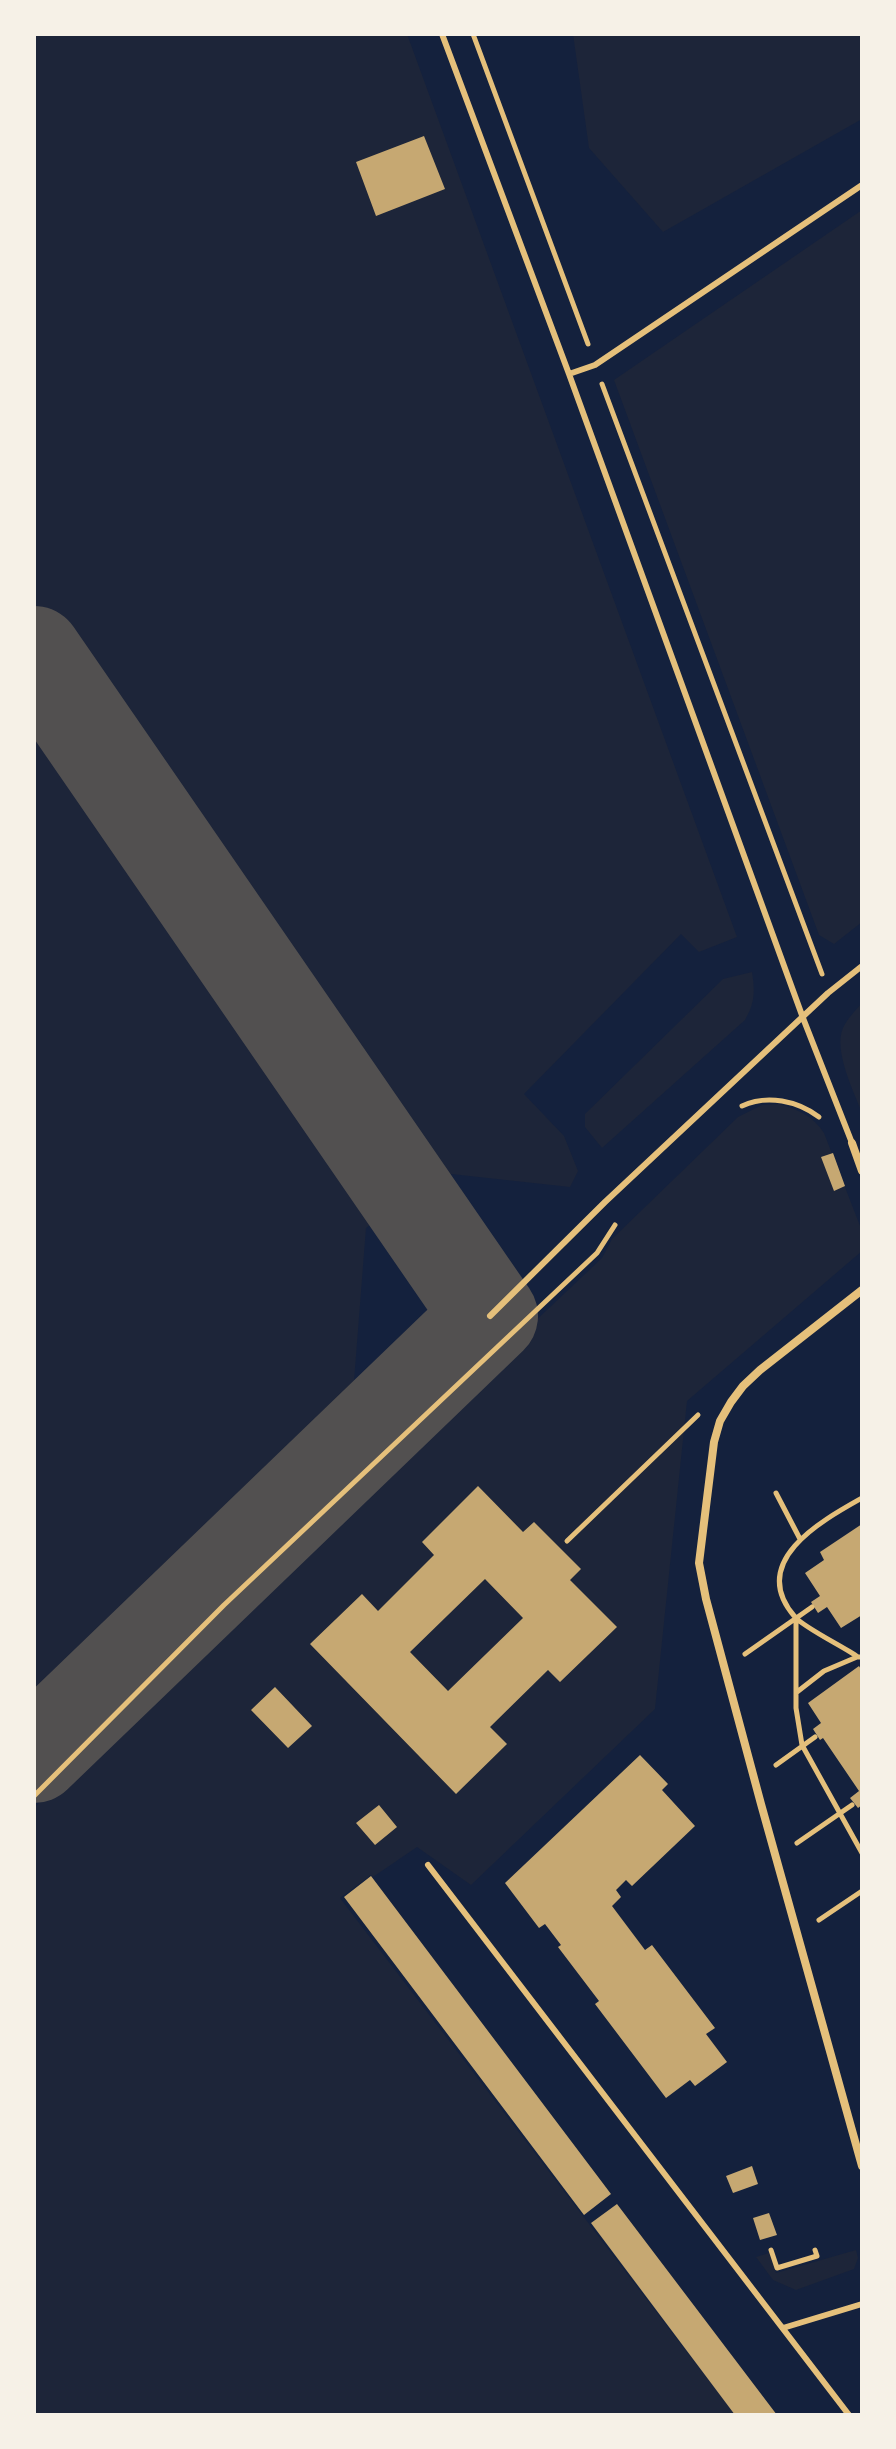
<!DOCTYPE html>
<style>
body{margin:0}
#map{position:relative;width:896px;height:2449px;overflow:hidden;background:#14213d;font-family:Montserrat,sans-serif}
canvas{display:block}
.frame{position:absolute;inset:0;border:36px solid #f6f1e7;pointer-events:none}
</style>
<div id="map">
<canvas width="896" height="2449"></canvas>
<div class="frame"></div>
</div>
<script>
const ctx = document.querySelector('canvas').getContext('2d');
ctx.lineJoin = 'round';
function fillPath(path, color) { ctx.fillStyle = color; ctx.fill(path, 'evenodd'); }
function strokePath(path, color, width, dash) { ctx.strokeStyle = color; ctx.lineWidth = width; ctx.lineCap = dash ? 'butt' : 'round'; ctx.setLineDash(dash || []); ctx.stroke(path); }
const green = new Path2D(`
 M34 34H407L737 937 699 952 681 934 524 1094 564 1136 578 1171 570 1187 442 1173 366 1228 353 1394 34 1707Z
 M573 34H862V119L663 232 589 148Z
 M862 210V922L834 944 819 935 614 380Z
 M752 972C755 991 755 1003 745 1020L602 1148 585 1127V1114L723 979Z
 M862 1003V1113C854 1092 833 1050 843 1028 847 1019 855 1011 862 1003Z
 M779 1104C798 1109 814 1117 824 1133L862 1231V1251L687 1401 655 1709 471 1885 417 1847 373 1877 371 1875 340 1898 735 2415H34V1808L206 1632 602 1258 612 1239 738 1117 762 1105Z
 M856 2250 858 2258 854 2269 796 2290 773 2280 756 2257 769 2253 776 2273Z`);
const taxiway = new Path2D(`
 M34 654 490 1316 34 1755`);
const building = new Path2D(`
 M424 136 445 189 376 216 356 162Z
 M833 1153 845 1186 834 1191 821 1157Z
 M478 1486 523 1532 534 1522 581 1569 570 1580 617 1627 560 1682 548 1670 490 1727 507 1744 456 1794 310 1644 362 1594 378 1611 434 1555 422 1542ZM485 1579 523 1618 448 1691 410 1652Z
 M862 1524V1615L841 1628 827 1607 818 1613 811 1602 820 1596 805 1573 824 1560 820 1552Z
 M859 1666 862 1671V1805L858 1808 850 1798 859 1791 823 1738 820 1740 813 1729 821 1723 808 1703Z
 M275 1687 312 1726 288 1748 251 1710Z
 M640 1755 668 1784 662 1790 695 1826 632 1886 626 1880 616 1890 621 1897 612 1906 645 1950 652 1945 715 2028 706 2034 727 2062 695 2086 690 2080 666 2098 595 2004 599 2001 558 1947 561 1945 545 1924 539 1928 505 1883Z
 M379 1805 397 1827 375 1845 356 1823Z
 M371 1876 611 2194 584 2215 344 1897Z
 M752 2166 758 2184 733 2193 726 2176Z
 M617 2204 777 2415H735L591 2223Z
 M769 2213 777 2235 760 2240 753 2218Z`);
const path = new Path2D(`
 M473 34 588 344
 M602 384 822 974
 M742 1106C767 1094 798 1101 819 1117
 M776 1493 800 1539
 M862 1498C821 1521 747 1562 795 1617 803 1627 844 1647 858 1657H862
 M567 1541 698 1415
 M796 1619V1708L802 1745 862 1853
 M745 1654 812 1607
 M797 1692 824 1671 857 1657
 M776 1765 815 1737
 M34 1796 224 1605 597 1253 615 1225
 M797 1843 852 1805
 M819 1920 862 1891
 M771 2250 777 2268 817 2256 815 2250`);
const service = new Path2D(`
 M442 34 569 374 803 1018 852 1143
 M569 374 595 365 862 185
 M490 1316 605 1202 828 993 862 966
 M428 1865 849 2415
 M783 2328 862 2304`);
const minor = new Path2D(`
 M852 1143 862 1171
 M862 1290 760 1370 743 1386 731 1402 720 1421 714 1442 699 1563 706 1599 761 1804 862 2166`);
fillPath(green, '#1d2539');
strokePath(taxiway, '#525050', 96);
fillPath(building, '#c6a872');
strokePath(path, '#e5c07b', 5);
strokePath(service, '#e5c07b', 6);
strokePath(minor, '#e5c07b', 8);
</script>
